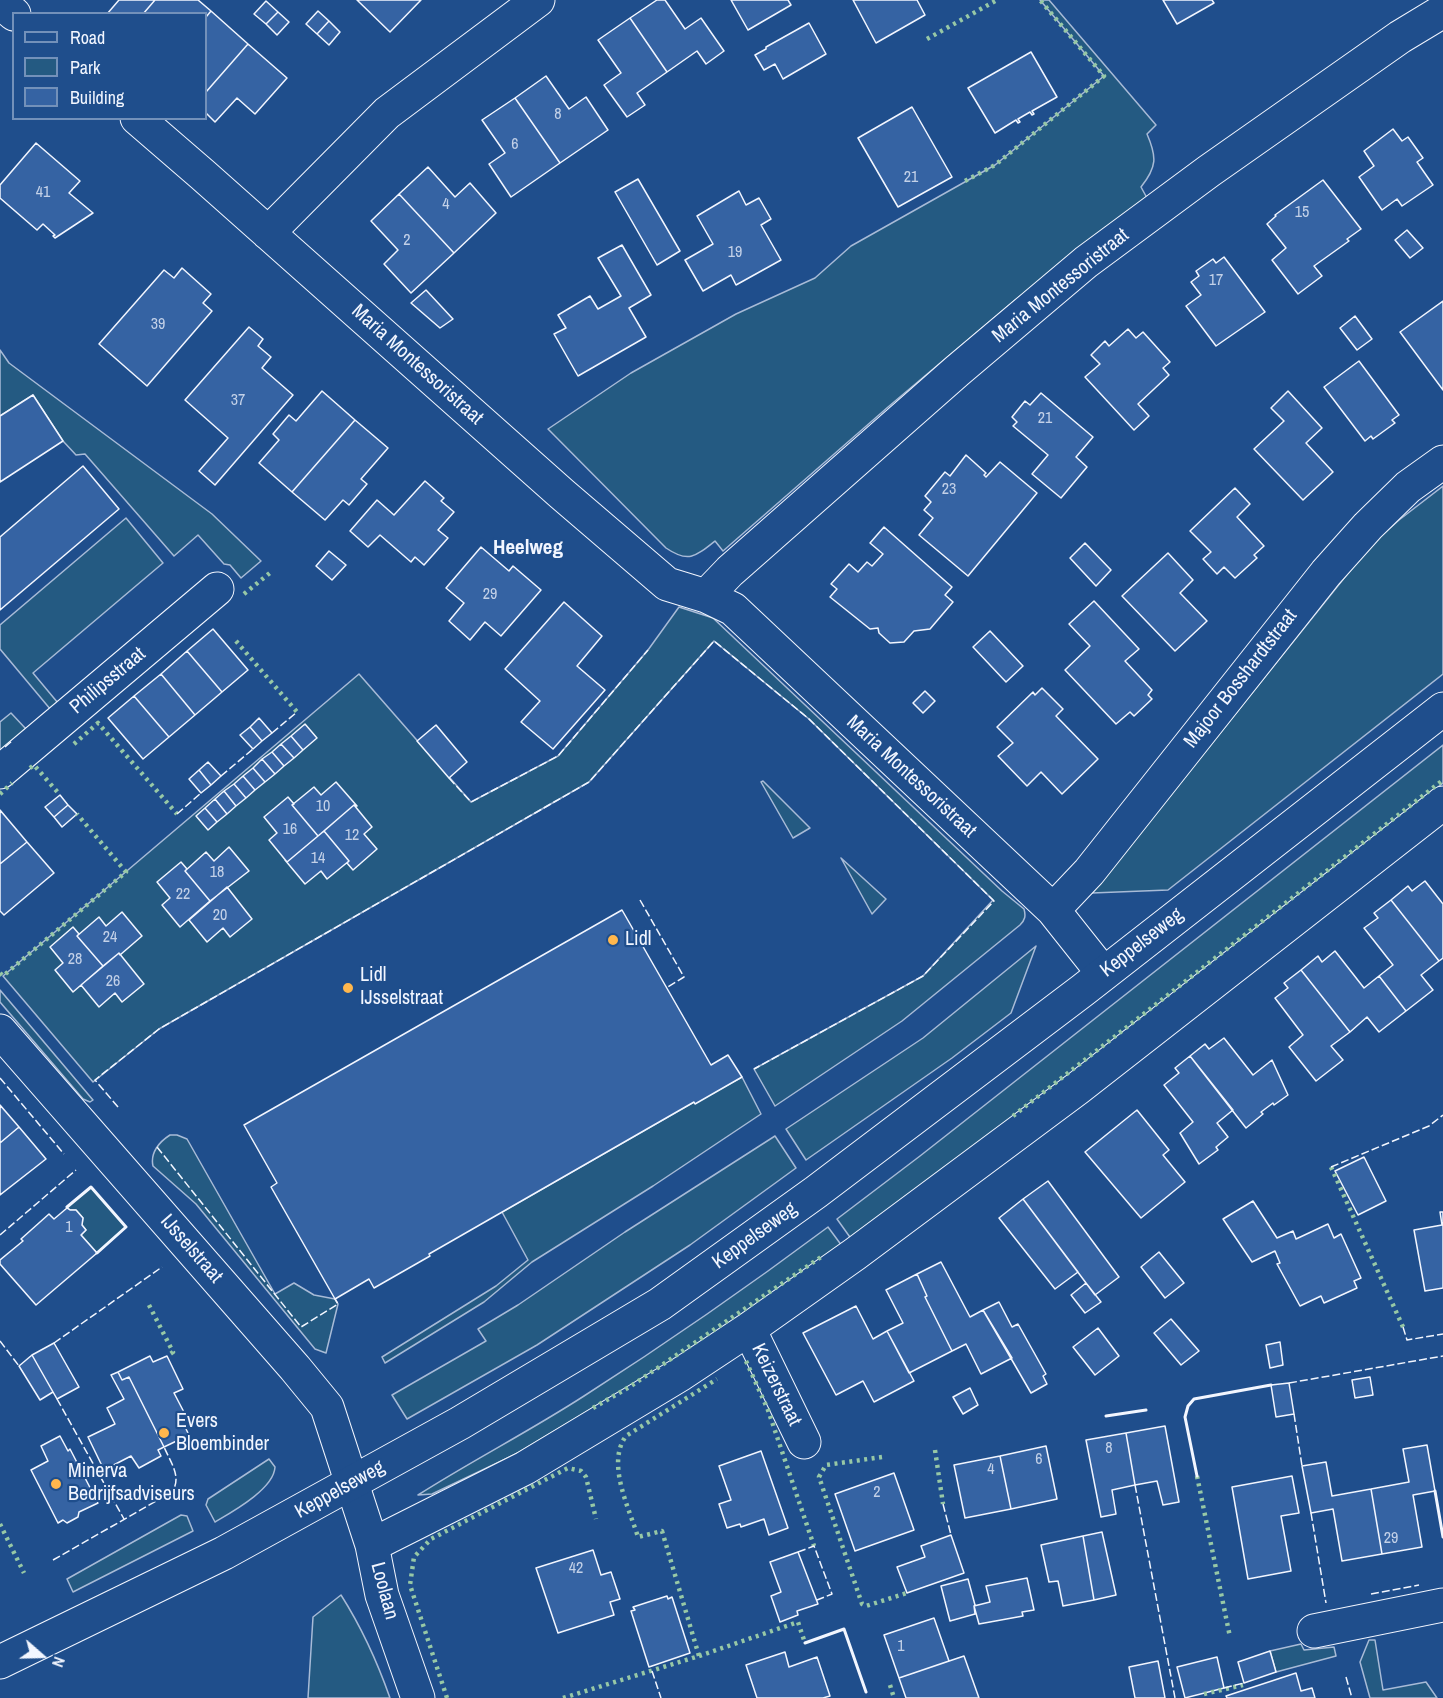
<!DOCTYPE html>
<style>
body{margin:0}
#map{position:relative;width:1443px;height:1698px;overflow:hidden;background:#1f4e8c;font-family:"Archivo Narrow",sans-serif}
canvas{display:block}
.legend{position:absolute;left:12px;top:12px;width:195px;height:108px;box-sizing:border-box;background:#1f4e8c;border:2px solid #7391ba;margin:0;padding:8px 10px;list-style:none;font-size:18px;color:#f2f6ff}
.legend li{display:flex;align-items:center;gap:12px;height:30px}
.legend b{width:30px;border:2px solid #7391ba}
.north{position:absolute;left:12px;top:1626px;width:60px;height:60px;-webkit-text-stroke:4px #1f4e8c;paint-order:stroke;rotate:110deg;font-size:16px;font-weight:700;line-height:24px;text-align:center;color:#f2f6ff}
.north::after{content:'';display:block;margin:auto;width:21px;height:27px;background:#f2f6ff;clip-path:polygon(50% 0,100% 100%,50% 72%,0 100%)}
</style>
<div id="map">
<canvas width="1443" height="1698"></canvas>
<ul class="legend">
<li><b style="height:8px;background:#1f4e8c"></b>Road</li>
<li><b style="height:16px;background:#245a82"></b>Park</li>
<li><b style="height:16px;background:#3563a3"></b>Building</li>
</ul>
<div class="north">N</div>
</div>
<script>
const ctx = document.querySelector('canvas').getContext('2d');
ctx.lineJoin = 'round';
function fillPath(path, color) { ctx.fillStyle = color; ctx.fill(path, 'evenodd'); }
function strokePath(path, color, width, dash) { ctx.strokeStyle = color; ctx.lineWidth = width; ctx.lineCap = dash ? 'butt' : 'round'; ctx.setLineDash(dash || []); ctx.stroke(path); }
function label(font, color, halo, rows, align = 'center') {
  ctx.font = font + ' "Archivo Narrow",sans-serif'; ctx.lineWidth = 4.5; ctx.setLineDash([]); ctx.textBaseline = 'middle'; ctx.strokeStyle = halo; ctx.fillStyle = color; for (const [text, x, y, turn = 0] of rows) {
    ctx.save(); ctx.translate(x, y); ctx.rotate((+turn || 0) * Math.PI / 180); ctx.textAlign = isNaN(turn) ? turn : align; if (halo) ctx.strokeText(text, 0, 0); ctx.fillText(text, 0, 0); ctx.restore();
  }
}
const green = new Path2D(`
 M1040 0H1049L1156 125 1147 134C1157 157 1157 167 1141 187L1147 198 1015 300 888 407 723 551 715 541C695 557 688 563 666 548L548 429 631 373 736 314 815 278 851 246 995 165 1104 76Z
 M0 350 9 363 212 514 261 561 241 578 230 565 224 564 198 535 174 556 85 454 76 455 63 441 33 395 0 416Z
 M1443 486V674L1168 890 1092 893 1369 547 1399 520Z
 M126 518 163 563 33 673 58 703 51 710 0 649V625Z
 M679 607 713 618 1002 891 1024 909C1026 916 1025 920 1020 925L902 1021 775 1106 754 1069 923 976 993 900 809 719 714 641 589 782 159 1029 93 1082 3 976 359 674 471 802 558 756 648 650Z
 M11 713 26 729 0 751V722Z
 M1443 745V783L1032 1105 852 1240 837 1219 920 1156Z
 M763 781 810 828 793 838 761 782Z
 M841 858 886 899 872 914Z
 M1036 946 1011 1013 952 1058 806 1160 786 1129 923 1038Z
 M0 990 93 1100 90 1102 83 1099 0 1002Z
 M742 1077 761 1114 653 1186 532 1262 484 1302 385 1363 382 1357 496 1286 528 1260 502 1212 694 1102 695 1103Z
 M170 1135H177L187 1139 275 1294 294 1283 314 1295 335 1299 338 1304 326 1353 315 1349 196 1204 153 1166C150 1153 159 1142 170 1135Z
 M775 1136 796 1168 690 1245 537 1345 407 1419 392 1395 486 1341 478 1329 518 1305 625 1232Z
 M91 1187 126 1227 97 1253 81 1235 86 1230 82 1225 83 1218 76 1210H70L67 1207Z
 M828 1227 842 1246 675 1359 516 1454 432 1494 418 1495C473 1460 530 1431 584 1396 667 1343 749 1286 828 1227Z
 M269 1459 275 1467C274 1489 232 1512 215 1522L206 1505 208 1499Z
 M181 1515 187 1516 193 1531 73 1592 67 1579Z
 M341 1595C362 1628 377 1661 390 1698H308L313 1617Z
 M1369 1640H1375L1383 1690 1426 1682 1437 1698H1370L1360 1662Z
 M1301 1644 1304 1650 1334 1647 1336 1656 1276 1672 1270 1651Z`);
const building = new Path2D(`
 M119 0H155L143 14H107Z
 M155 0H198L211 11 206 17V14H143Z
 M357 0H421L390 32Z
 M657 0H665L685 29 701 18 724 51 706 64 697 51 667 72 630 18Z
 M731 0H788L791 5 748 30Z
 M853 0H917L925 15 876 43Z
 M1163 0H1212L1214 3 1177 24Z
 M266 1 278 12 266 24 254 14Z
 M211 11 248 44 206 92V17Z
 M318 11 329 21 317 34 306 24Z
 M278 12 289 22 277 35 266 24Z
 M630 18 667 72 637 93 645 105 627 117 604 85 621 73 598 40Z
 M329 21 340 32 329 45 317 34Z
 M809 23 826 54 783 79 775 64 764 70 755 55 766 49V47Z
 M248 44 287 78 255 114 237 98 215 122 206 113V92Z
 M1031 52 1057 97 1032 111 1034 114 1032 115 1030 112 1018 119 1020 122 1018 123 1016 120 995 133 968 88Z
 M546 76 569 109 586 97 608 130 560 163 515 98Z
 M515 98 560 163 511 197 489 164 505 153 482 120Z
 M912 107 952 177 898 207 858 138Z
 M1393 129 1402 141 1408 137 1423 158 1417 162 1433 185 1402 206 1397 199 1382 210 1359 177 1374 166 1364 151Z
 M36 143 80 181 69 193 93 213 55 238 53 236 55 235 43 224 37 230 0 198V185Z
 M428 167 455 197 470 183 496 213 454 253 399 194Z
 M638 179 680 251 657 265 615 192Z
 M1323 180 1361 229 1347 239 1349 241 1314 266 1322 276 1298 294 1272 260 1286 248 1267 224 1276 216 1275 215Z
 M739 191 746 205 759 198 771 219 761 225 781 260 736 285 731 275 703 291 685 260 713 244 697 216Z
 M399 194 454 253 411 293 384 264 398 250 371 221Z
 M1407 230 1423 248 1410 258 1395 240Z
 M622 245 651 295 629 308 646 337 578 376 554 334 566 328 558 315 590 296 598 309 621 296 598 258Z
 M1224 257 1265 312 1216 346 1186 306 1201 295 1191 282 1199 276 1196 271 1213 259 1216 263Z
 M182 268 211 294 203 303 212 311 147 386 99 344 164 270 174 278Z
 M426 290 453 319 440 328 411 303Z
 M1443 301V390L1400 332Z
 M1355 316 1372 339 1357 350 1340 328Z
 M249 327 263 339 258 346 271 357 262 368 293 395 215 485 199 471 228 438 185 400Z
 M1128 329 1136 338 1143 332 1170 362 1163 368 1169 375 1138 404 1149 416 1134 430 1085 377 1100 364 1091 355 1105 341 1109 346Z
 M1359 361 1399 415 1392 420 1395 423 1373 439 1371 436 1365 441 1324 387Z
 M322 391 355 420 292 492 259 463 279 440 273 434 289 415 296 421Z
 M1288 391 1322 428 1306 443 1333 472 1303 500 1254 449 1284 421 1271 408Z
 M1041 393 1093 437 1076 457 1087 467 1061 498 1032 474 1048 455 1013 426 1017 422 1012 417 1025 401 1030 405Z
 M33 395 63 441 0 482V416Z
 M355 420 388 448 361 479 367 484 349 505 343 500 325 520 292 492Z
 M966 455 986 473 984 475 986 477 1000 462 1037 493 968 576 919 535 933 518 924 510 931 502 925 496 945 472 950 476Z
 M83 466 119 509 0 610V537Z
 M425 481 444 498 441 501 454 512 438 530 448 538 424 565 415 557 411 562 380 535 368 547 350 531 377 500 394 515Z
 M1235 488 1250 504 1237 517 1264 546 1254 555 1257 558 1235 578 1224 567 1217 574 1203 559 1211 552 1190 531Z
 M884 527 952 587 945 595 953 602 930 629 914 631 904 642 890 643 879 633 878 628 870 629 830 597 837 589 831 584 849 564 858 572 867 562 872 566 883 554 870 543Z
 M1085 543 1111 570 1096 586 1070 558Z
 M481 547 509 571 513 566 541 590 501 636 485 622 470 640 449 621 464 603 446 588Z
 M329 551 346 565 332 580 316 566Z
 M1168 553 1193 580 1180 593 1207 621 1175 651 1122 596Z
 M1094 601 1139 649 1125 661 1152 690 1148 695 1152 699 1134 716 1130 712 1116 724 1065 670 1090 646 1069 624Z
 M564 602 602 636 577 666 605 690 553 749 521 722 540 701 505 669Z
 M213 629 248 670 222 692 187 651Z
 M990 631 1023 666 1006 682 973 647Z
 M187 651 222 692 195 715 161 674Z
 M161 674 195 715 169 737 134 696Z
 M1042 688 1063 709 1056 716 1098 759 1062 794 1041 772 1027 786 998 756 1013 743 997 727 1033 692 1035 695Z
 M925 691 935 701 923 713 913 703Z
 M134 696 169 737 143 759 108 718Z
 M259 718 272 733 262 741 250 727Z
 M305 724 317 738 303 750 291 736Z
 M436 725 467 762 449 778 417 741Z
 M250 727 262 741 253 749 240 735Z
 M291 736 303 750 294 758 281 744Z
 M281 744 294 758 284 766 272 752Z
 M272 752 284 766 275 774 262 759Z
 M262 759 275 774 265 782 253 768Z
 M208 762 221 776 211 785 199 770Z
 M253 768 265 782 255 790 243 776Z
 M199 770 211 785 201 793 189 779Z
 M243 776 255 790 246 798 234 784Z
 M336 782 357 806 354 805 318 836 292 805 314 787 321 795Z
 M234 784 246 798 236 806 224 791Z
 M224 791 236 806 227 814 215 799Z
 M60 795 68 805 54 817 45 807Z
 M288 797 294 804 292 805 318 836 287 862 269 840 277 833 264 817Z
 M215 799 227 814 217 822 205 808Z
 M68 805 77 814 62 827 54 817Z
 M354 805 372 827 364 834 377 849 353 870 347 863 349 861 324 831Z
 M205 808 217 822 208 830 196 816Z
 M0 810 27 842 0 864Z
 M324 831 349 861 327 879 321 871 305 884 285 860 287 862Z
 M27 842 54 873 4 915 0 911V864Z
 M229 847 249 871 210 901 185 871 206 852 214 861Z
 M181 862 187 869 185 871 210 901 180 927 162 905 170 898 157 882Z
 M1425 881 1443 904V958L1439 961 1391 900 1408 886 1412 891Z
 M227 887 252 919 230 937 223 928 207 942 189 920Z
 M1391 900 1439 961 1421 975 1433 990 1406 1011 1379 976 1393 965 1364 928 1378 918 1374 913Z
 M622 910 711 1065 728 1055 742 1077 695 1104 694 1102 429 1254 430 1256 374 1288 369 1279 335 1299 271 1187 277 1183 244 1125Z
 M122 912 142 936 120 955 119 953 103 966 77 936 99 917 106 926Z
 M73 927 79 934 77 936 103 966 73 992 55 970 63 963 50 947Z
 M1335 951 1364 988 1379 976 1406 1011 1379 1032 1367 1017 1350 1032 1301 970 1318 956 1322 962Z
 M119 953 144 984 122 1002 115 993 99 1007 81 985Z
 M1301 970 1350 1032 1331 1046 1343 1060 1316 1081 1289 1047 1303 1035 1275 998 1288 988 1284 983Z
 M1224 1038 1253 1075 1272 1060 1288 1095 1274 1105 1273 1103 1261 1112 1263 1114 1246 1128 1190 1056 1205 1044 1209 1049Z
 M1190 1056 1233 1110 1217 1123 1228 1137 1216 1147 1218 1150 1199 1164 1180 1133 1193 1122 1164 1085 1179 1073 1175 1068Z
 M0 1105 19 1127 0 1143Z
 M1137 1110 1169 1150 1163 1155 1185 1182 1141 1218 1085 1152Z
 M19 1127 46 1159 0 1195V1143Z
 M1364 1157 1386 1201 1358 1215 1335 1171Z
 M1048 1181 1119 1277 1095 1295 1023 1199Z
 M1023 1199 1078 1272 1055 1289 999 1218Z
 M1253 1201 1277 1238 1293 1231 1296 1239 1328 1224 1334 1238 1341 1234 1361 1278 1354 1281 1357 1288 1324 1303 1321 1296 1300 1306 1277 1264 1280 1263 1275 1251 1252 1262 1223 1219Z
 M67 1208 70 1210H76L83 1218 82 1225 86 1230 81 1235 97 1253 36 1305 0 1264V1260L23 1241 21 1239 49 1214 54 1219Z
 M1440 1212H1443V1288L1425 1291 1414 1230 1442 1225Z
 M1159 1252 1184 1283 1165 1298 1141 1267Z
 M941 1262 970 1317 983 1310 1012 1358 981 1374 966 1344 952 1351 925 1297 927 1296 917 1274Z
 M917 1274 927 1296 925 1297 952 1351 909 1373 887 1331 903 1323 886 1290Z
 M1086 1283 1101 1302 1085 1313 1071 1295Z
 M999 1302 1012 1327 1018 1324 1046 1374 1043 1376 1047 1384 1031 1393 983 1310Z
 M856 1306 873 1339 887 1331 914 1381 874 1402 863 1381 836 1395 803 1333Z
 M1171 1319 1199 1351 1181 1365 1154 1333Z
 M1098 1328 1119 1356 1095 1375 1073 1347Z
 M1280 1342 1283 1365 1270 1368 1266 1345Z
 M54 1343 79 1387 57 1399 32 1355Z
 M32 1355 53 1392 40 1400 19 1366Z
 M150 1356 153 1362 167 1356 183 1389 174 1393 186 1416 181 1419 189 1435 164 1447 129 1377 122 1380 118 1372Z
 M118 1372 122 1380 129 1377 164 1447 158 1450 161 1456 139 1468 131 1456 104 1470 88 1437 115 1424 107 1408 124 1399 111 1375Z
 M1370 1377 1373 1395 1355 1398 1352 1380Z
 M1289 1383 1294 1414 1276 1417 1271 1385Z
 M970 1388 978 1405 963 1414 953 1397Z
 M1165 1426 1179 1502 1163 1505 1157 1481 1135 1485 1126 1433Z
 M1126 1433 1135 1485 1112 1490 1116 1514 1101 1517 1086 1440Z
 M60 1436 68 1451 70 1449 98 1503 79 1512 78 1517 67 1523 63 1520 58 1523 31 1470 48 1461 41 1446Z
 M1427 1445 1435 1491 1413 1495 1422 1547 1382 1554 1371 1489 1409 1482 1403 1449Z
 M1046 1446 1057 1499 1011 1509 1000 1456Z
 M761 1451 788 1528 769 1535 764 1519 741 1527 740 1524 727 1528 719 1504 731 1500 719 1466Z
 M1000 1456 1011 1509 965 1518 954 1465Z
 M1326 1462 1332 1496 1371 1489 1382 1554 1342 1561 1333 1509 1311 1513 1302 1466Z
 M894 1473 914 1530 855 1551 835 1494Z
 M1292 1476 1299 1513 1281 1516 1291 1571 1248 1579 1232 1487Z
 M1102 1532 1116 1595 1094 1600 1083 1536Z
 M951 1535 964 1573 907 1593 897 1567 925 1557 921 1546Z
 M1083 1536 1094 1600 1063 1606 1058 1581 1049 1582 1041 1545Z
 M593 1550 601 1575 611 1572 620 1599 610 1602 614 1615 558 1633 536 1568Z
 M798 1552 818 1604 797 1611 798 1615 780 1622 771 1596 781 1592 770 1562Z
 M1027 1578 1034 1610 1022 1612 1023 1616 979 1624 974 1606 990 1602 986 1586Z
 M968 1579 975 1605 974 1606 975 1614 950 1621 941 1586Z
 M667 1596 668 1599 672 1597 690 1653 649 1667 631 1611 635 1610 633 1607Z
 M934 1618 949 1661 899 1678 884 1635Z
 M1270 1651 1276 1672 1244 1683 1238 1662Z
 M785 1652 789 1667 817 1657 830 1696 823 1698H757L746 1665Z
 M964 1656 979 1698H906L899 1678Z
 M1217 1657 1224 1688 1185 1698 1177 1667Z
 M1158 1661 1165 1698H1135L1129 1667Z
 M1296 1673 1301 1691 1312 1688 1315 1698H1227L1226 1696Z`);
const street = new Path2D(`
 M0 2 14 14
 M137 118 203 175 562 494 667 584 706 596 733 609 1053 910 1103 973
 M268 233 387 113 538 0
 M706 596 730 571 957 371 1086 262 1209 171 1400 37 1443 11
 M0 772 217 589
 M1053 910 1089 872 1326 573 1368 526 1408 487 1443 462
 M0 1031 295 1368 327 1407 372 1545 382 1595 418 1698
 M749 1329 804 1442
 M372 1545 525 1468 681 1374 749 1329 855 1254 1078 1088 1443 803
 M1314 1631 1443 1605`);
const secondary = new Path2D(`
 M0 1662 224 1553 460 1423 660 1304 816 1192 1083 990 1443 709`);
const hedge = new Path2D(`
 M927 39 997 0
 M965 181 995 165 1104 76 1040 0
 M244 594 271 572
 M236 641 297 712
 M74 744 98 723 177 814
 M30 768 34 765 60 795
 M0 794 12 783
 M0 973 3 976 126 872 77 814
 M1013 1116 1443 780
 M1331 1167 1403 1327
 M149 1305 173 1352 167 1356
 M746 1361 768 1410 814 1546
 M593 1408 631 1386 821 1257
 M935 1450 943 1504
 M882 1457 826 1465 819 1477 862 1604 866 1606 907 1593
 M1197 1476 1230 1637
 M0 1524 24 1573
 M699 1656 798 1622 805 1643
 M890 1685 894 1698
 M1204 1694 1243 1685
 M447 1698 410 1585 414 1557 431 1539 568 1468 581 1471 586 1477 596 1519
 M563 1698 699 1656 662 1531 638 1537C629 1508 606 1463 626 1436L717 1379`);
const fence = new Path2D(`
 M272 733 297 712
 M5 747 12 741
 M221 776 253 749
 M449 778 471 802 558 756 648 650
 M177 814 201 793
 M640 900 684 977 666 988
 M0 1078 64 1154
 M118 1107 95 1080 159 1029 589 782 714 641 809 719 994 901 923 976 754 1069
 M157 1147 301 1327 338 1304 335 1299
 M1331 1167 1429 1126 1443 1115
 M0 1235 76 1170
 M1403 1327 1407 1340 1443 1334
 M0 1341 19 1366
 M54 1343 162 1267
 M1289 1383 1443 1356
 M57 1399 124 1519
 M1294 1414 1302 1466
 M1135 1485 1175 1698
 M943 1504 951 1535
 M1311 1513 1326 1603
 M798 1552 814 1546 832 1594 817 1600
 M53 1560 172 1492C182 1477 171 1463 164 1447
 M1371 1594 1419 1585
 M652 1671 661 1698
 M1346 1677 1352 1698
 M1224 1688 1244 1683`);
const wall = new Path2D(`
 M67 1207 91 1187 126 1227 97 1253
 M1106 1416 1146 1410
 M1197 1476 1185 1417 1188 1406 1194 1399 1271 1385
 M1435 1491 1443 1537
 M805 1643 844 1629 866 1692`);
const markers = [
 [613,940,6,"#ffb74d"],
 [348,988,6,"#ffb74d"],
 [164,1433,6,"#ffb74d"],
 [56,1484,6,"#ffb74d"]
];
const numberNames = [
 ["8",558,115],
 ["6",515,145],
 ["21",911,178],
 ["41",43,193],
 ["4",446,205],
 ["15",1302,213],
 ["2",407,241],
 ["19",735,253],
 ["17",1216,281],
 ["39",158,325],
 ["37",238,401],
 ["21",1045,419],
 ["23",949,490],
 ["29",490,595],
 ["10",323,807],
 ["16",290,830],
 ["12",352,836],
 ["14",318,859],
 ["18",217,873],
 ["22",183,895],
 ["20",220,916],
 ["24",110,938],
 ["28",75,960],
 ["26",113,982],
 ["1",69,1228],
 ["8",1109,1449],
 ["6",1039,1460],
 ["4",991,1470],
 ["2",877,1493],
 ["29",1391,1539],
 ["42",576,1569],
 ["1",901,1647]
];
const streetNames = [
 ["Maria Montessoristraat",1061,286,-39],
 ["Maria Montessoristraat",417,365,42],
 ["Majoor Bosshardtstraat",1241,679,-52],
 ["Philipsstraat",108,681,-40],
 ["Maria Montessoristraat",911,777,43],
 ["Keppelseweg",1142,943,-38],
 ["Keppelseweg",755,1236,-36],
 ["IJsselstraat",191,1249,49],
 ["Keizerstraat",776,1385,64],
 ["Keppelseweg",340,1490,-29],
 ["Loolaan",384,1591,75]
];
const poiNames = [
 ["Lidl",625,940],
 ["Lidl",360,976],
 ["IJsselstraat",360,999],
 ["Evers",176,1422],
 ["Bloembinder",176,1445],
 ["Minerva",68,1472],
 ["Bedrijfsadviseurs",68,1495]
];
const neighbourhoodNames = [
 ["Heelweg",528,548]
];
fillPath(green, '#245a82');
strokePath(green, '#a8bbd7', 1.5);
fillPath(building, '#3563a3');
strokePath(building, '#f2f6ff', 1.5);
strokePath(street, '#f2f6ff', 35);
strokePath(secondary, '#f2f6ff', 35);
strokePath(street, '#1f4e8c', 33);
strokePath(secondary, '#1f4e8c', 33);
strokePath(hedge, '#97c8a6', 4.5, [3, 4.5]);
strokePath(fence, '#f2f6ff', 1.5, [8, 3]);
strokePath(wall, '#f2f6ff', 3);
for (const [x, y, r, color] of markers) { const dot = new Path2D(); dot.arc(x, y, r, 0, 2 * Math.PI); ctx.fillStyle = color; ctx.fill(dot); strokePath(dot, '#1f4e8c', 2); }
label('16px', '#c3d1e8', null, numberNames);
label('20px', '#f2f6ff', '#1f4e8c', streetNames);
label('20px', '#f2f6ff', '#1f4e8c', poiNames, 'left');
label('bold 21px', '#f2f6ff', '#1f4e8c', neighbourhoodNames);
</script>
